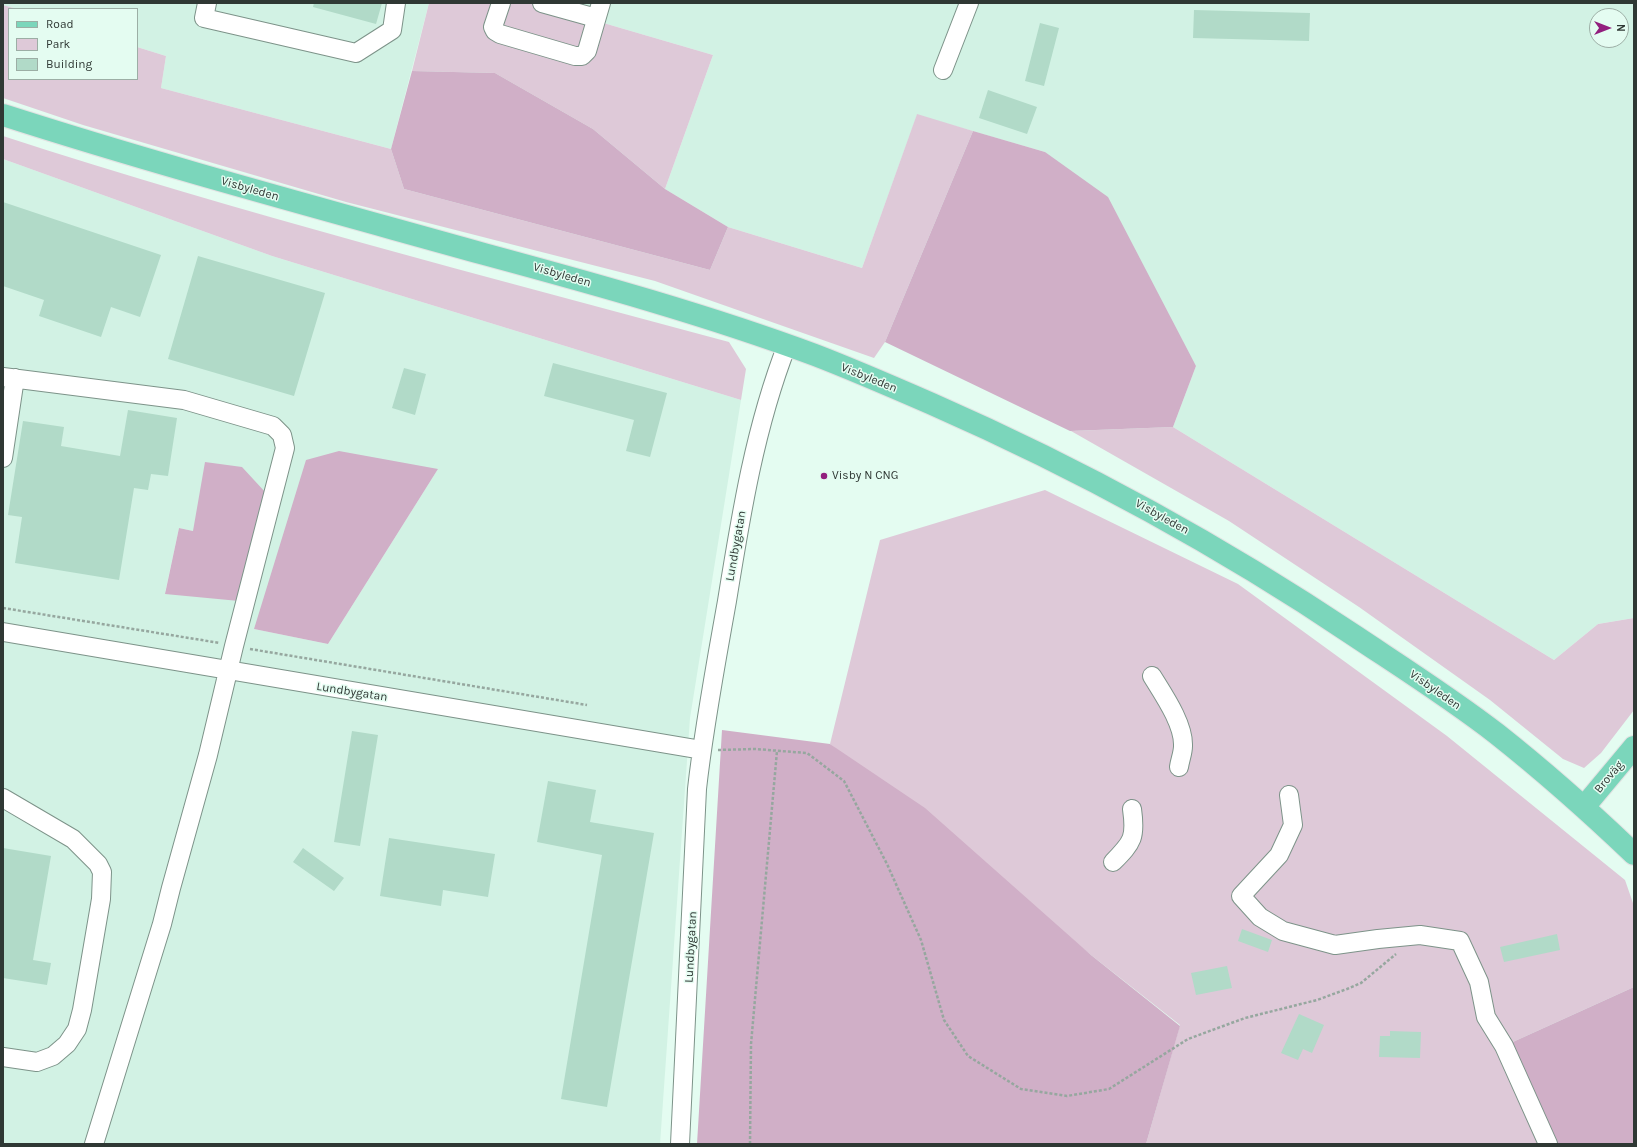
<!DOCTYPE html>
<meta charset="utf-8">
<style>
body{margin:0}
#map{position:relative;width:1637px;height:1147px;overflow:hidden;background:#e4fcf1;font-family:Karla,sans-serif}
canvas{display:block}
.frame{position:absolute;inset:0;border:4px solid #2f3834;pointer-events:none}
.legend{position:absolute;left:8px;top:8px;width:130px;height:72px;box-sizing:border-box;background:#e4fcf1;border:1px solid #9caea5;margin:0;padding:5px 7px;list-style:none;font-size:12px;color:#2f3834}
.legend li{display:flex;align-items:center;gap:8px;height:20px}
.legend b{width:20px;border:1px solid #9caea5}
.north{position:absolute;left:1589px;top:8px;width:40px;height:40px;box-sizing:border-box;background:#e4fcf1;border:1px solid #9caea5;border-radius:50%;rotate:90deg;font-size:11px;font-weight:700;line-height:16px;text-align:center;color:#2f3834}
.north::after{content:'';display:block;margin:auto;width:14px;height:18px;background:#921f7e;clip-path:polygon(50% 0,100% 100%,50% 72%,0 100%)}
</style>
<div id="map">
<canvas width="1637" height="1147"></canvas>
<div class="frame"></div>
<ul class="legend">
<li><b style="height:5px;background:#7bd6bb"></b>Road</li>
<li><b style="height:11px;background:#dec9d8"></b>Park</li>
<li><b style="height:11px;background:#b1dac8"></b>Building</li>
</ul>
<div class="north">N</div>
</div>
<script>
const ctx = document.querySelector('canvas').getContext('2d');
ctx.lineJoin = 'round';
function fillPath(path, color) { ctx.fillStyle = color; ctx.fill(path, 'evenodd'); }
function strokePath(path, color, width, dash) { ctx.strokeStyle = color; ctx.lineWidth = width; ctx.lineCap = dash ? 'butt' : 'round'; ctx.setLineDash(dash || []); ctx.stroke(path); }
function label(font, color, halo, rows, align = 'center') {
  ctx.font = font + ' Karla,sans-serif'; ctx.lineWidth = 3; ctx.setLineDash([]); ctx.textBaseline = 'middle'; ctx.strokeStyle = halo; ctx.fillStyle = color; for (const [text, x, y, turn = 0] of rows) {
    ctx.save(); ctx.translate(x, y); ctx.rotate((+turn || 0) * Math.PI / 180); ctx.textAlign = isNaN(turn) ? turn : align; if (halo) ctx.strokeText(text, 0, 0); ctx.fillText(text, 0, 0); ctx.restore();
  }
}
const built = new Path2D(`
 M3 3H429L391 149 161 88 166 56 137 47V9H17L3 5Z
 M535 3H1634V618L1598 624 1554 660 1173 427 1196 366 1045 152 917 115 862 268 728 227 665 189 713 55ZM1597 16H1621V40H1597Z
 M3 159 272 256 741 400 690 718 660 1144H3ZM438 469 328 644 254 629ZM179 528 193 531 165 593Z`);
const green = new Path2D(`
 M429 3H535L713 55 665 189 593 129 495 73 412 71Z
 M3 5 17 9H9V79H137V47L166 56 161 88 391 149 404 189 710 270 728 227 862 268 917 114 973 131 885 342 874 358 655 281 346 202 83 125 3 98Z
 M3 136C242 214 486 276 729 342L746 369 741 400 272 256 3 159Z
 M1173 427 1554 660 1598 624 1634 618V710L1601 753 1584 768 1563 759 1490 700 1359 607 1229 521 1071 431Z
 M1045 490 1238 584 1447 736 1625 880 1634 906V987L1504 1046 1548 1144H1146L1180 1025 1091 955 830 744 880 540Z`);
const forest = new Path2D(`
 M412 71 495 73 593 129 665 189 728 227 710 270 404 189 391 149Z
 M973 131 1045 152 1108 197 1196 366 1173 427 1070 431 885 342Z
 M339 451 438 469 328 644 254 629 306 460Z
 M205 462 242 467 266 493 239 601 165 594 179 528 193 531Z
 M722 730 830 744 925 808 1091 955 1180 1026 1146 1144H697Z
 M1634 987V1144H1548L1504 1046Z`);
const building = new Path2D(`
 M314 3H382L376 24 313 7Z
 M1194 10 1310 13 1309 41 1193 38Z
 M1040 23 1059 28 1044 86 1025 81Z
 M988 90 1037 107 1027 134 979 118Z
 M3 202 161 255 140 317 111 307 101 337 39 316 44 300 3 286Z
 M198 256 325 293 294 396 168 359Z
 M553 363 667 393 650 457 626 451 634 420 544 396Z
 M404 368 426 374 415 415 392 408Z
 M128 410 177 418 168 476 151 474 148 490 134 488 119 580 15 563 22 517 8 515 23 421 64 427 61 446 120 456Z
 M352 731 378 735 360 846 334 842Z
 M548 781 596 790 590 822 654 833 607 1107 561 1099 602 855 537 842Z
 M389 838 495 854 488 897 443 890 441 906 380 896Z
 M3 848 51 856 33 960 51 963 47 985 3 978Z
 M303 848 344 878 334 891 293 862Z
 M1242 929 1272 940 1268 952 1238 941Z
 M1557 934 1560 950 1504 962 1500 947Z
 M1227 966 1232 988 1196 995 1191 973Z
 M1299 1014 1324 1025 1312 1053 1303 1049 1298 1060 1281 1053Z
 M1390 1031 1421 1032 1420 1058 1379 1057 1380 1036H1390Z`);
const path = new Path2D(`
 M3 608 220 643
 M250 649 587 705
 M718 750 755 749 807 753 844 781 887 864 921 940 944 1020 968 1056 1021 1089 1067 1096 1109 1089 1188 1039 1245 1018 1317 1000 1347 989 1361 983 1396 954
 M750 1144 751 1044 777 751`);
const minor = new Path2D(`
 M207 3 204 18 356 53 392 30 396 3
 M501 3 493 27 495 31 500 34 575 56H582L587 51 601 3
 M542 3 596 18
 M943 70 969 3
 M3 377 184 400 273 426 282 435 285 448 234 646 208 755 171 888 162 924 94 1144
 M3 458 15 378
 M3 632 702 750
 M1152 676C1163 694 1184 724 1183 746 1183 753 1180 760 1179 767
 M1289 795 1293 825 1279 855 1241 896 1260 917 1283 931 1335 945 1378 939 1420 935 1460 941 1479 982 1486 1017 1504 1046 1548 1144
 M3 798 73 839 98 864 102 872 101 899 82 1010 77 1029 67 1044 53 1056 37 1062 3 1057
 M1113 862C1133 842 1136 837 1132 809
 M680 1144 697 789C704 726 716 663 727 601 741 514 755 427 787 345`);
const major = new Path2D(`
 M3 115C162 166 323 209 484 254 595 284 707 315 815 355 854 370 893 387 932 404 1080 469 1221 546 1355 636 1403 668 1452 699 1497 734 1545 772 1590 812 1634 854
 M1584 807 1634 747`);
const markers = [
 [824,476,4,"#921f7e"]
];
const streetNames = [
 ["Visbyleden",250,189,16],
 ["Visbyleden",562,275,16],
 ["Visbyleden",869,378,22],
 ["Visbyleden",1162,517,29],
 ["Lundbygatan",736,546,-80],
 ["Visbyleden",1435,690,35],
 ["Lundbygatan",352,692,9],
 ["Broväg",1609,777,-50],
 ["Lundbygatan",691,947,-87]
];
const poiNames = [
 ["Visby N CNG",832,476]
];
fillPath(built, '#d2f2e4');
fillPath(green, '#dec9d8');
fillPath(forest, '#d0afc7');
fillPath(building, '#b1dac8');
strokePath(minor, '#7d9389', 20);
strokePath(major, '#e2e3e3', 24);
strokePath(path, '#96a79f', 2.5, [3, 2]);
strokePath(minor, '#fff', 18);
strokePath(major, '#7bd6bb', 22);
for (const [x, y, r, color] of markers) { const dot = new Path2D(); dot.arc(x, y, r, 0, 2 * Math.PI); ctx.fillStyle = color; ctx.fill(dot); strokePath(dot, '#e4fcf1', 1.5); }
label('12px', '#2f3834', '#e4fcf1', streetNames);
label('12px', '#2f3834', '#e4fcf1', poiNames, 'left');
</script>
